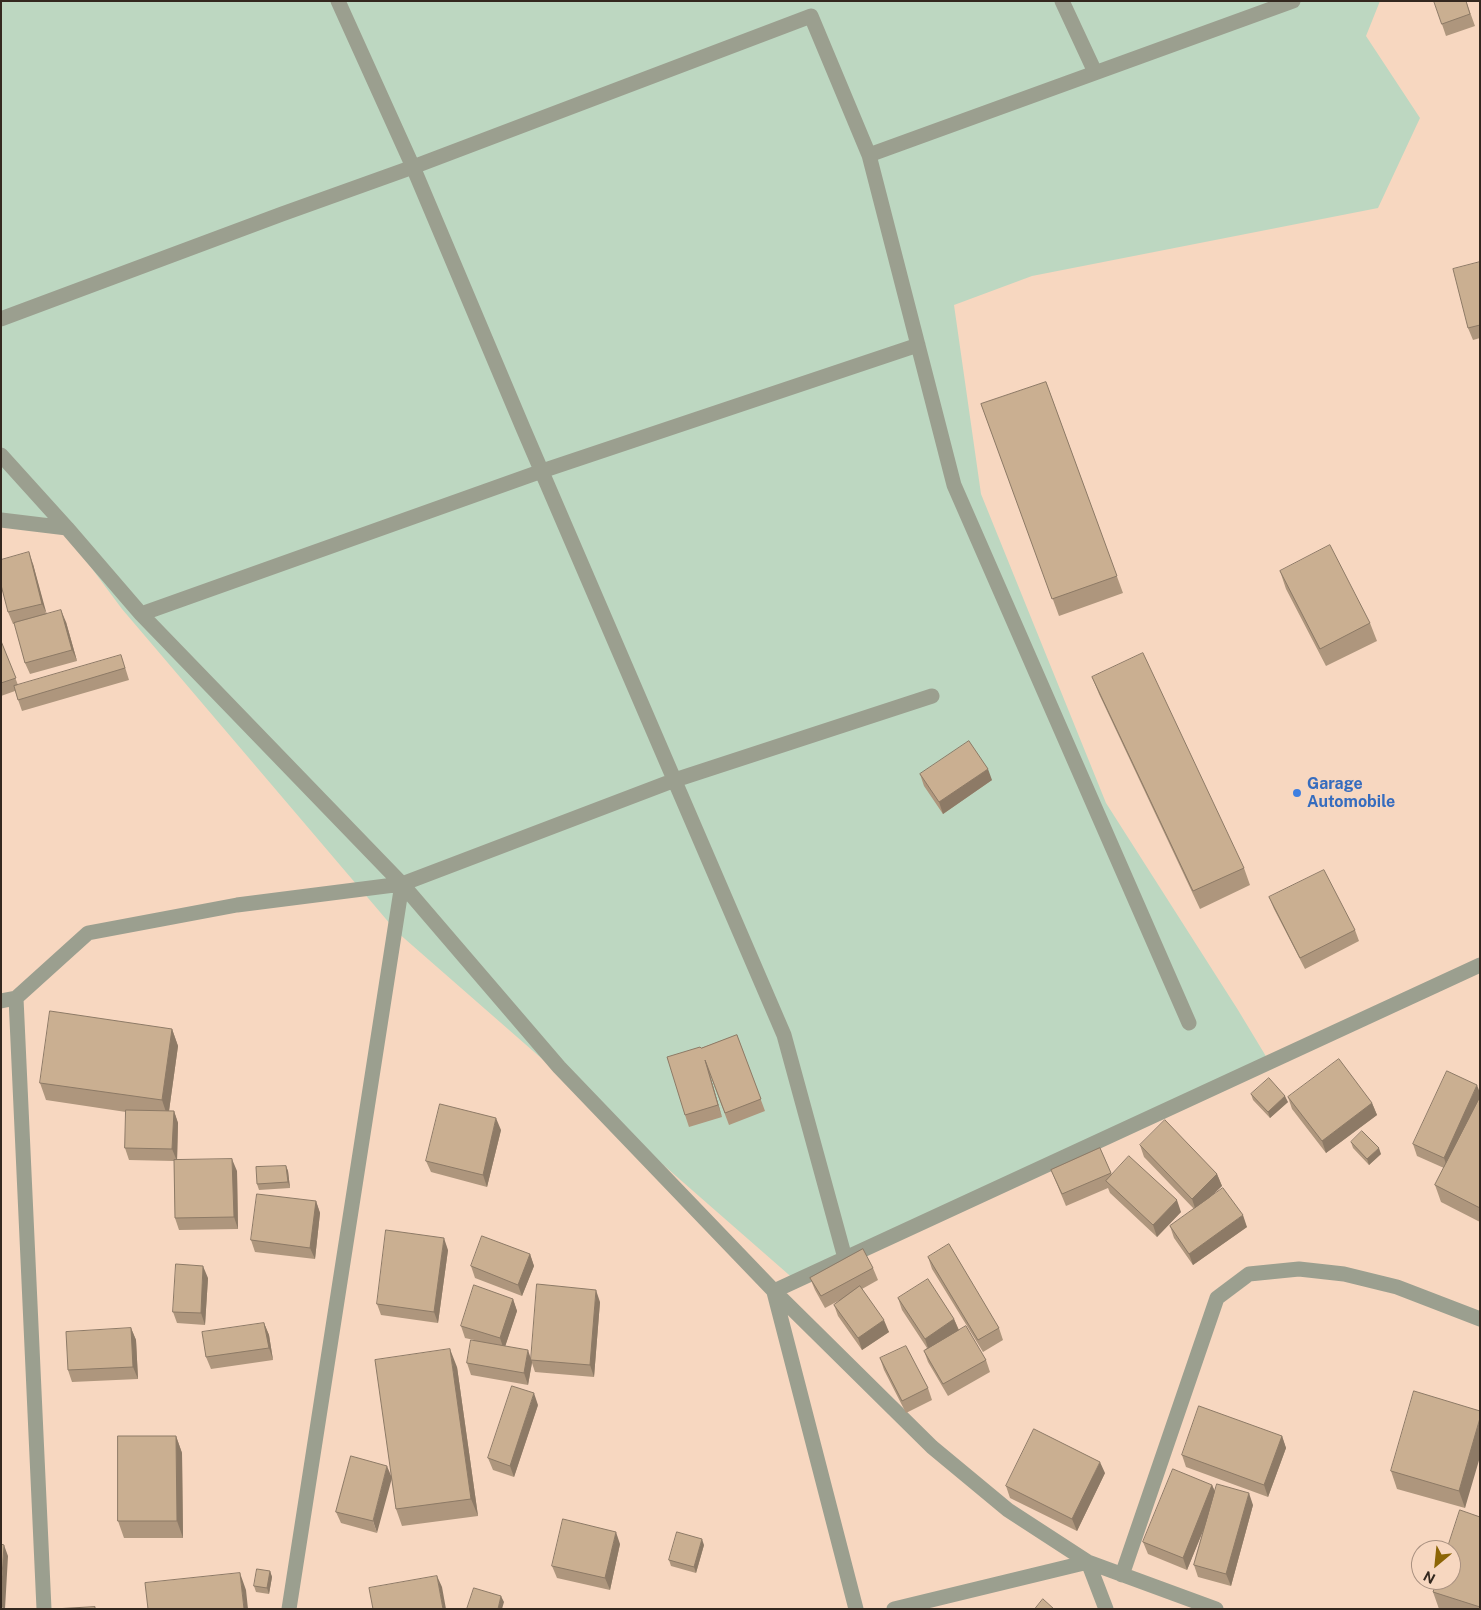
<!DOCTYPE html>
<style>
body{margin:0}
#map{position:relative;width:1481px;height:1610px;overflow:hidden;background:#f7d7c0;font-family:"Public Sans",sans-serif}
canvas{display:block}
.frame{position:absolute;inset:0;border:2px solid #34281f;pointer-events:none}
.north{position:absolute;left:1411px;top:1540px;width:50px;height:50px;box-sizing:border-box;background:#f7d7c0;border:1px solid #a99180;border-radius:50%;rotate:208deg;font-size:14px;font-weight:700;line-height:20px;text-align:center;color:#34281f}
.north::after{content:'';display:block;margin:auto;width:18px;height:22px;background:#8c6506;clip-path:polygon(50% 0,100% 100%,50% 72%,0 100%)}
</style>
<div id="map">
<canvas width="1481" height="1610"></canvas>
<div class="frame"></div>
<div class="north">N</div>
</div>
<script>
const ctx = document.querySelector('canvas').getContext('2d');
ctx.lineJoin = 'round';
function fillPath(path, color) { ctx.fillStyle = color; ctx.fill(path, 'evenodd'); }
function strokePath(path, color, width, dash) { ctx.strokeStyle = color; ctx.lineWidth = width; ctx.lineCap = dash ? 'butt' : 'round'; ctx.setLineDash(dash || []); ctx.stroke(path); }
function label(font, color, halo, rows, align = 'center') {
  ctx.font = font + ' "Public Sans",sans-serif'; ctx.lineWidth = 4; ctx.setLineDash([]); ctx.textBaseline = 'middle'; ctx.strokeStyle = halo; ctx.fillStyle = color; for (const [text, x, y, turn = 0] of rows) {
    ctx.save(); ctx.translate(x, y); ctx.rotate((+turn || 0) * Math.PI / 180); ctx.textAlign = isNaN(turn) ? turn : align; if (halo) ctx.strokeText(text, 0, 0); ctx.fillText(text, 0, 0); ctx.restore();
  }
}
const green = new Path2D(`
 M1 1H1380L1366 36 1420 118 1378 208 1032 276 954 305 981 494 1106 803 1238 1010 1270 1063 796 1281 397 932 122 609 55 519 1 514Z`);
const street = new Path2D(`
 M338 1 413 167 523 428 784 1035 845 1258
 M1062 1 1095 72
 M869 155 1293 1
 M1 319 282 214 413 167 811 16 869 155 954 485 1189 1023
 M1 455 67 528 141 614 402 884 559 1067 774 1291 932 1447 1008 1510 1088 1562 1216 1609
 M1 520 67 528
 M141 614 542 471 918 345
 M16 998 88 933 237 905 402 884 675 780 932 696
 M1 1001 16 998 44 1609
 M774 1291 1480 965
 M774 1292 856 1609
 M1088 1562 1106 1609
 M1122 1575 1217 1298 1249 1274 1299 1269 1344 1274 1397 1287 1480 1319
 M289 1609 402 884
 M894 1609 1088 1562`);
const wall = new Path2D(`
 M1434 1H1466L1475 26 1446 36Z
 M1480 262V338L1473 340 1468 328Z
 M1046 382 1123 593 1059 616 981 404Z
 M33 564 46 614 66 622 77 661 30 674 25 663 15 624H13L8 612Z
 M1280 571 1370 623 1377 641 1326 666 1286 589Z
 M1 641 18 685 125 667 129 680 22 711 15 691 1 696Z
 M1092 677 1244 868 1250 885 1200 909 1099 694Z
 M920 774 992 780 943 814 924 786Z
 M1269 897 1355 930 1359 941 1305 969 1274 909Z
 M172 1029 178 1046 169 1111H174L178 1123 177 1160 237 1171 238 1229 179 1230 175 1218 174 1161 129 1160 125 1148 126 1112 46 1100 40 1083Z
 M737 1035 765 1111 729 1125 709 1072 722 1117 689 1127 685 1115 701 1048Z
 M1480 1093V1222L1441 1202 1435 1185 1444 1168 1417 1156 1413 1144Z
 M1251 1094 1288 1102 1270 1118 1253 1100Z
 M1288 1097 1372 1103 1377 1115 1326 1153 1292 1109Z
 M501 1130 487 1187 431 1172 426 1161Z
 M1351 1142 1381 1154 1369 1165 1353 1148Z
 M1140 1145 1217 1174 1222 1186 1210 1197 1247 1227 1193 1265 1174 1238 1170 1226 1194 1209 1144 1157Z
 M1100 1148 1112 1175 1181 1212 1157 1237 1110 1193 1108 1188 1066 1206 1051 1170Z
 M286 1166 288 1171 290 1188 259 1190 257 1184Z
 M316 1201 320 1213 315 1259 255 1252 251 1240Z
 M448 1250 438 1323 381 1315 377 1304Z
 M530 1254 534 1266 522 1296 475 1278 471 1266Z
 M928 1257 999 1328 1003 1340 983 1352 932 1269Z
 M873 1268 878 1280 862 1289 889 1332 862 1350 838 1316 834 1305 840 1300 825 1308 815 1290 810 1278Z
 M208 1278 205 1325 177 1323 173 1312Z
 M898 1298 954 1319 959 1330 986 1360 990 1372 948 1396 928 1362 924 1351 927 1348 902 1310Z
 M513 1299 517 1311 505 1346 531 1360 600 1302 594 1377 535 1372 532 1363 528 1385 471 1375 467 1363 474 1340 465 1338 461 1326Z
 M264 1323 269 1335 273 1360 211 1369 206 1357Z
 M131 1328 136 1340 138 1379 72 1382 68 1370Z
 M880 1358 928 1388 932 1400 906 1413 884 1370Z
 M457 1367 478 1516 402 1526 396 1509Z
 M538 1405 514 1477 493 1470 488 1458Z
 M1480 1411 1465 1508 1397 1489 1391 1471Z
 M176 1436 182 1453 183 1538H124L118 1521Z
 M1282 1436 1286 1448 1268 1497 1186 1467 1182 1455Z
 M351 1456 377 1533 341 1523 336 1512Z
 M1105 1473 1077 1531 1010 1498 1006 1486Z
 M1212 1485 1215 1491 1253 1505 1231 1586 1198 1577 1194 1565 1204 1528 1187 1570 1148 1554 1143 1542Z
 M1480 1517V1609H1439L1433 1592Z
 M620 1544 610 1590 557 1578 552 1566Z
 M704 1545 696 1573 671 1566 669 1560Z
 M270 1571 272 1577 269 1594 256 1592 254 1586Z`);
const shadedWall = new Path2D(`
 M29 552 33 564 47 615 42 604Z
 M61 610 66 622 77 661 72 650Z
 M988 769 992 780 943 814 939 802Z
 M172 1029 178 1046 168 1118 162 1100Z
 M705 1060 709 1072 722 1117 718 1105Z
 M1477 1085 1480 1093V1100L1448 1170 1444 1158Z
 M1285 1096 1288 1102 1270 1118 1268 1112Z
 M1372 1103 1377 1115 1326 1153 1322 1141Z
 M174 1111 178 1123 177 1161 172 1149Z
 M496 1118 501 1130 487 1187 483 1175Z
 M1379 1148 1381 1154 1369 1165 1367 1159Z
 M232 1159 237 1171 238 1229 234 1217Z
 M286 1166 288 1171 290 1188 288 1182Z
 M1217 1174 1222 1186 1196 1211 1192 1199Z
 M1177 1200 1181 1212 1157 1237 1153 1225Z
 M316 1201 320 1213 315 1259 310 1248Z
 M1243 1215 1247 1227 1193 1265 1189 1254Z
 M444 1238 448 1250 438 1323 434 1312Z
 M530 1254 534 1266 522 1296 518 1285Z
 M203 1266 208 1278 205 1325 201 1313Z
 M596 1290 600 1302 594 1377 590 1365Z
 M513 1299 517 1311 504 1350 500 1338Z
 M954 1319 959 1331 929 1351 925 1339Z
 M884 1320 889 1332 862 1350 858 1338Z
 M264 1323 269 1335 273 1360 269 1348Z
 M131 1328 136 1340 138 1379 133 1367Z
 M450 1349 457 1367 478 1516 471 1499Z
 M528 1350 532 1362 528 1385 524 1373Z
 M534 1393 538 1405 514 1477 510 1466Z
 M1480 1418V1457L1465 1508 1459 1491Z
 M176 1436 182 1453 183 1538 177 1521Z
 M1282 1436 1286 1448 1268 1497 1264 1485Z
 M1100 1462 1105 1473 1077 1531 1072 1519Z
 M387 1466 392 1478 377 1533 373 1521Z
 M1212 1485 1217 1497 1187 1570 1183 1558Z
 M1249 1493 1253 1505 1231 1586 1226 1574Z
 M616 1532 620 1544 610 1590 605 1578Z
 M702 1539 704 1545 696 1573 694 1567Z
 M4 1545 8 1556 5 1609H3L1 1605V1592Z
 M270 1571 272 1577 269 1594 267 1588Z
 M240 1573 246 1590 248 1609H244Z
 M437 1576 442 1587 446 1609H443Z
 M501 1596 504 1602 502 1609H498Z`);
const building = new Path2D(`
 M1434 1H1466L1470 14 1442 24Z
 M1480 262V325L1468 328 1453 269Z
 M1046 382 1117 576 1052 599 981 404Z
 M1330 545 1370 623 1320 649 1280 571Z
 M29 552 42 604 8 612 1 585V560Z
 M61 610 72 650 25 663 14 623Z
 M1 641 16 678 1 683Z
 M1143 653 1244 868 1193 891 1092 677Z
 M121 655 125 668 18 700 14 686Z
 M969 741 988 769 939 802 920 774Z
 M1324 870 1355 930 1300 958 1269 897Z
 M50 1011 172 1029 162 1100 40 1083Z
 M737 1035 761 1099 725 1113 705 1060 718 1105 685 1115 667 1057 700 1047 701 1048Z
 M1339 1059 1372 1103 1322 1141 1288 1097Z
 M1447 1071 1477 1085 1444 1158 1413 1144Z
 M1269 1078 1285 1096 1268 1112 1251 1094Z
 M1480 1097V1208L1435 1185Z
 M440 1104 496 1118 483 1175 426 1161Z
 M126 1110 174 1111 172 1149 125 1148Z
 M1165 1120 1217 1174 1192 1199 1140 1145Z
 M1362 1131 1379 1148 1367 1159 1351 1142Z
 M1100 1148 1111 1173 1062 1194 1051 1170Z
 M1129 1156 1177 1200 1153 1225 1106 1181Z
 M232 1159 234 1217 175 1218 174 1160Z
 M286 1166 288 1182 257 1184 256 1167Z
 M1223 1188 1243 1215 1189 1254 1170 1226Z
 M257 1194 316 1201 310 1248 251 1240Z
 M386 1230 444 1238 434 1312 377 1304Z
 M482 1236 530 1254 518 1285 471 1266Z
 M949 1244 999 1328 978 1340 928 1257Z
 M863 1249 873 1268 821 1296 810 1278Z
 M176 1264 203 1266 201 1313 173 1312Z
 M928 1279 954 1319 925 1339 898 1298Z
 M537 1284 596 1290 590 1365 531 1360Z
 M474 1285 513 1299 500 1338 461 1326Z
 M860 1286 884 1320 858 1338 834 1305Z
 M264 1323 269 1348 206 1357 202 1332Z
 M966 1326 986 1360 943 1384 924 1351Z
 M131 1328 133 1367 68 1370 66 1332Z
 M471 1340 528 1350 524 1373 467 1363Z
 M906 1346 928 1388 902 1401 880 1358Z
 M450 1349 471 1499 396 1509 375 1360Z
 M512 1386 534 1393 510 1466 488 1458Z
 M1414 1391 1480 1411V1418L1459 1491 1391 1471Z
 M1199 1406 1282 1436 1264 1485 1182 1455Z
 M1034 1429 1100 1462 1072 1519 1006 1486Z
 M118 1436H176L177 1521H118Z
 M351 1456 387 1466 373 1521 336 1512Z
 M1173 1469 1212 1485 1183 1558 1143 1542Z
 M1217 1484 1249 1493 1226 1574 1194 1565Z
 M1460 1510 1480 1517V1607L1433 1592 1437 1580H1451V1550H1447Z
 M563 1519 616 1532 605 1578 552 1566Z
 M677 1532 702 1539 694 1567 669 1560Z
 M1 1544 4 1545 1 1592Z
 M257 1569 270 1571 267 1588 254 1586Z
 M240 1573 244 1609H148L145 1583Z
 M437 1576 443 1609H373L369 1588Z
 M474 1588 501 1596 498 1609H467Z
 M1043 1599 1054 1609H1035Z
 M95 1607V1609H54Z`);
const markers = [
 [1297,793,5,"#3f7fe0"]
];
const shopNames = [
 ["Garage",1307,784],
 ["Automobile",1307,802]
];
fillPath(green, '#bdd7c1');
strokePath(street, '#9b9f8f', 15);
fillPath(wall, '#ae967d');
fillPath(shadedWall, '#8d7a66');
fillPath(building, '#caaf91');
strokePath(building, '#8d7a66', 1);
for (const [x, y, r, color] of markers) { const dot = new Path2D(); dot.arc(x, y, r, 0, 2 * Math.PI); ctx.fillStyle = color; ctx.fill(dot); strokePath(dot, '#f7d7c0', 2); }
label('bold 16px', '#366cbe', '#f7d7c0', shopNames, 'left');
</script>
